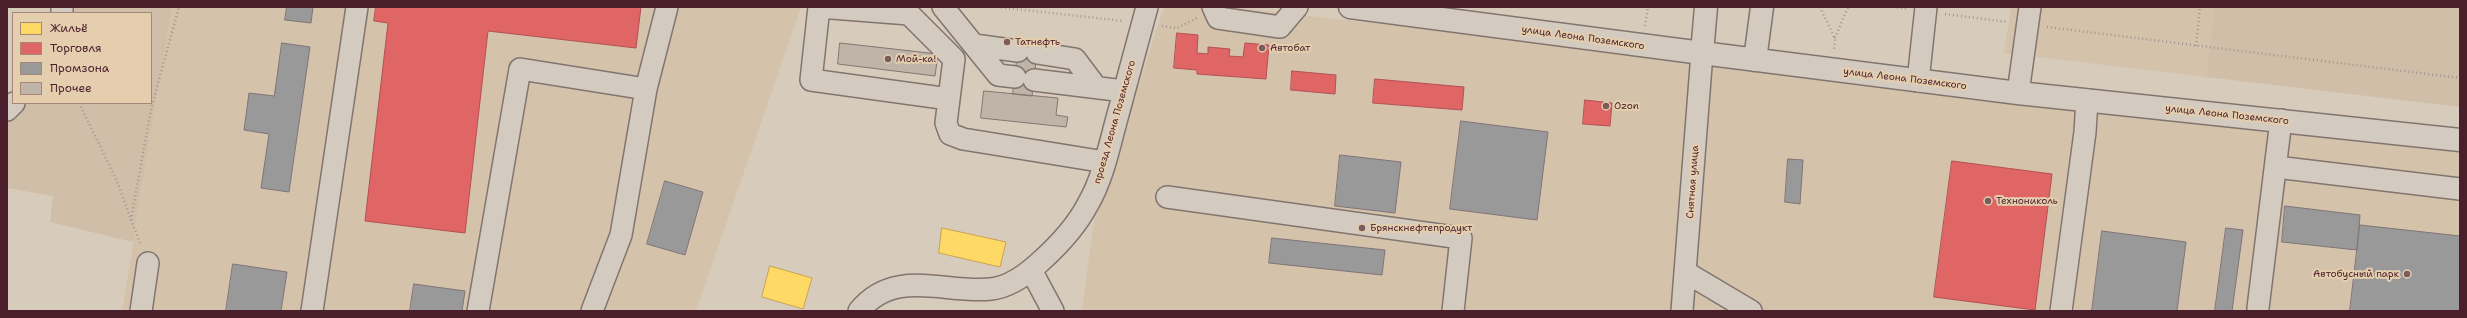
<!DOCTYPE html>
<meta charset="utf-8">
<style>
body{margin:0}
#map{position:relative;width:2467px;height:318px;overflow:hidden;background:#d7ccbb;font-family:"Shantell Sans",sans-serif}
canvas{display:block}
.frame{position:absolute;inset:0;border:8px solid #4a1f2b;pointer-events:none}
.legend{position:absolute;left:12px;top:12px;width:140px;height:92px;box-sizing:border-box;background:#e4ceae;border:1px solid #a6887a;margin:0;padding:5px 7px;list-style:none;font-size:12px;color:#4a1f2b}
.legend li{display:flex;align-items:center;gap:8px;height:20px}
.legend b{width:20px;border:1px solid #a6887a}
</style>
<div id="map">
<canvas width="2467" height="318"></canvas>
<div class="frame"></div>
<ul class="legend">
<li><b style="height:11px;background:#ffd966"></b>Жильё</li>
<li><b style="height:11px;background:#e06666"></b>Торговля</li>
<li><b style="height:11px;background:#999"></b>Промзона</li>
<li><b style="height:11px;background:#beb4a8"></b>Прочее</li>
</ul>
</div>
<script>
const ctx = document.querySelector('canvas').getContext('2d');
ctx.lineJoin = 'round';
function fillPath(path, color) { ctx.fillStyle = color; ctx.fill(path, 'evenodd'); }
function strokePath(path, color, width, dash) { ctx.strokeStyle = color; ctx.lineWidth = width; ctx.lineCap = dash ? 'butt' : 'round'; ctx.setLineDash(dash || []); ctx.stroke(path); }
function label(font, color, halo, rows, align = 'center') {
  ctx.font = font + ' "Shantell Sans",sans-serif'; ctx.lineWidth = 4; ctx.setLineDash([]); ctx.textBaseline = 'middle'; ctx.strokeStyle = halo; ctx.fillStyle = color; for (const [text, x, y, turn = 0] of rows) {
    ctx.save(); ctx.translate(x, y); ctx.rotate((+turn || 0) * Math.PI / 180); ctx.textAlign = isNaN(turn) ? turn : align; if (halo) ctx.strokeText(text, 0, 0); ctx.fillText(text, 0, 0); ctx.restore();
  }
}
const built = new Path2D(`
 M172 7H801L696 311H122Z
 M1164 7H1231L2460 146V311H1082L1093 226Z
 M2011 7H2215L2206 77 2004 53Z`);
const green = new Path2D(`
 M51 7H172L133 242 50 222 53 196 7 188V98L13 91V103H151V13H51Z
 M2215 7H2460V107L2206 77Z`);
const homes = new Path2D(`
 M942 228 1006 242 1000 267 939 253Z
 M770 266 812 278 803 309 762 297Z`);
const shops = new Path2D(`
 M376 7H641L636 48 488 31 465 233 365 221 388 23 374 21Z
 M1177 33 1198 35 1197 53 1208 54V47L1230 49 1229 56 1243 57 1245 43 1269 45 1266 79 1197 74V70L1174 68Z
 M1292 71 1336 75 1335 94 1291 90Z
 M1375 79 1464 87 1462 110 1373 103Z
 M1585 100 1612 103 1610 126 1583 124Z
 M1952 161 2052 174 2035 310 1934 297Z`);
const industry = new Path2D(`
 M287 7H313L311 23 285 20Z
 M282 43 310 47 289 192 261 188 269 134 244 130 249 93 274 96Z
 M1461 121 1548 132 1537 220 1450 209Z
 M1340 155 1401 162 1395 213 1335 206Z
 M1788 159 1803 160 1800 204 1785 202Z
 M665 181 703 192 685 255 647 244Z
 M2285 206 2360 215 2357 250 2282 242Z
 M2360 225 2460 236V311H2350Z
 M2226 228 2243 230 2232 311H2215Z
 M2102 231 2186 242 2177 311H2092Z
 M1272 238 1385 250 1382 275 1269 263Z
 M233 264 287 272 281 311H226Z
 M414 284 465 291 462 311H410Z`);
const building = new Path2D(`
 M840 43 938 54 935 76 838 64Z
 M1019 43 1038 45 1032 96 1013 94Z
 M984 91 1058 98 1056 115 1068 117 1066 127 981 118Z`);
const path = new Path2D(`
 M997 7 1124 21
 M1820 7 1835 39 1834 49
 M1893 7 1907 9
 M1945 14 2008 22
 M1162 26 1177 28 1197 18
 M1645 26 1648 7
 M2047 27 2460 78
 M1835 38 1848 7
 M2196 46 2200 7
 M79 103 116 179 141 246
 M131 220 151 109 179 7`);
const minor = new Path2D(`
 M62 7V13
 M819 7 811 80 949 99 946 123 950 134 963 139 1105 162
 M819 7 909 14 954 59 949 99
 M943 7 998 75 1015 77
 M1213 7 1218 18 1280 27 1297 7
 M974 45 1018 51
 M1037 53 1075 59 1096 87
 M1034 80 1124 91
 M1918 81 1926 7
 M646 89 667 7
 M2018 93 2030 7
 M7 110 14 103
 M2276 167 2460 189
 M1167 197 1461 238 1453 311
 M1031 270 1053 311
 M1687 273 1751 311
 M2258 308 2281 120
 M141 311 148 263
 M312 311 357 7
 M478 311 520 69 646 89 621 235 592 311
 M859 311C895 267 945 294 991 289 1010 287 1026 275 1040 262 1059 245 1076 227 1088 204 1103 178 1109 147 1117 118 1127 81 1137 44 1147 7
 M1682 311 1702 53
 M2061 311 2085 132 2087 100`);
const major = new Path2D(`
 M1350 7 1702 53`);
const highway = new Path2D(`
 M1706 7 1702 53 2018 93 2460 140
 M1755 60 1762 7`);
const markers = [
 [1007,42,4,"#7b5c5d"],
 [1262,48,4,"#7b5c5d"],
 [888,59,4,"#7b5c5d"],
 [1606,106,4,"#7b5c5d"],
 [1988,201,4,"#7b5c5d"],
 [1362,228,4,"#7b5c5d"],
 [2407,274,4,"#7b5c5d"]
];
const streetNames = [
 ["улица Леона Поземского",1583,38,8],
 ["улица Леона Поземского",1905,79,7],
 ["улица Леона Поземского",2227,115,6],
 ["проезд Леона Поземского",1115,122,-74],
 ["Снятная улица",1693,182,-86]
];
const poiNames = [
 ["Татнефть",1015,42],
 ["Автобат",1270,48],
 ["Мой-ка!",896,59],
 ["Ozon",1614,106],
 ["Технониколь",1996,201],
 ["Брянскнефтепродукт",1370,228],
 ["Автобусный парк",2399,274,"right"]
];
fillPath(built, '#d4c2ab');
fillPath(green, '#d0bea8');
fillPath(homes, '#ffd966');
strokePath(homes, '#c9a154', 1);
fillPath(shops, '#e06666');
strokePath(shops, '#b35154', 1);
fillPath(industry, '#999');
strokePath(industry, '#817478', 1);
fillPath(building, '#beb4a8');
strokePath(building, '#82756f', 1);
strokePath(minor, '#82756f', 24);
strokePath(major, '#82756f', 25);
strokePath(highway, '#82756f', 25);
strokePath(path, '#a19690', 2.5, [1, 3]);
strokePath(minor, '#d3cbbf', 21);
strokePath(major, '#d3cbbf', 22);
strokePath(highway, '#d3cbbf', 22);
for (const [x, y, r, color] of markers) { const dot = new Path2D(); dot.arc(x, y, r, 0, 2 * Math.PI); ctx.fillStyle = color; ctx.fill(dot); strokePath(dot, '#e4ceae', 1.5); }
label('10px', '#4a1f2b', '#e4ceae', streetNames);
label('10px', '#4a1f2b', '#e4ceae', poiNames, 'left');
</script>
